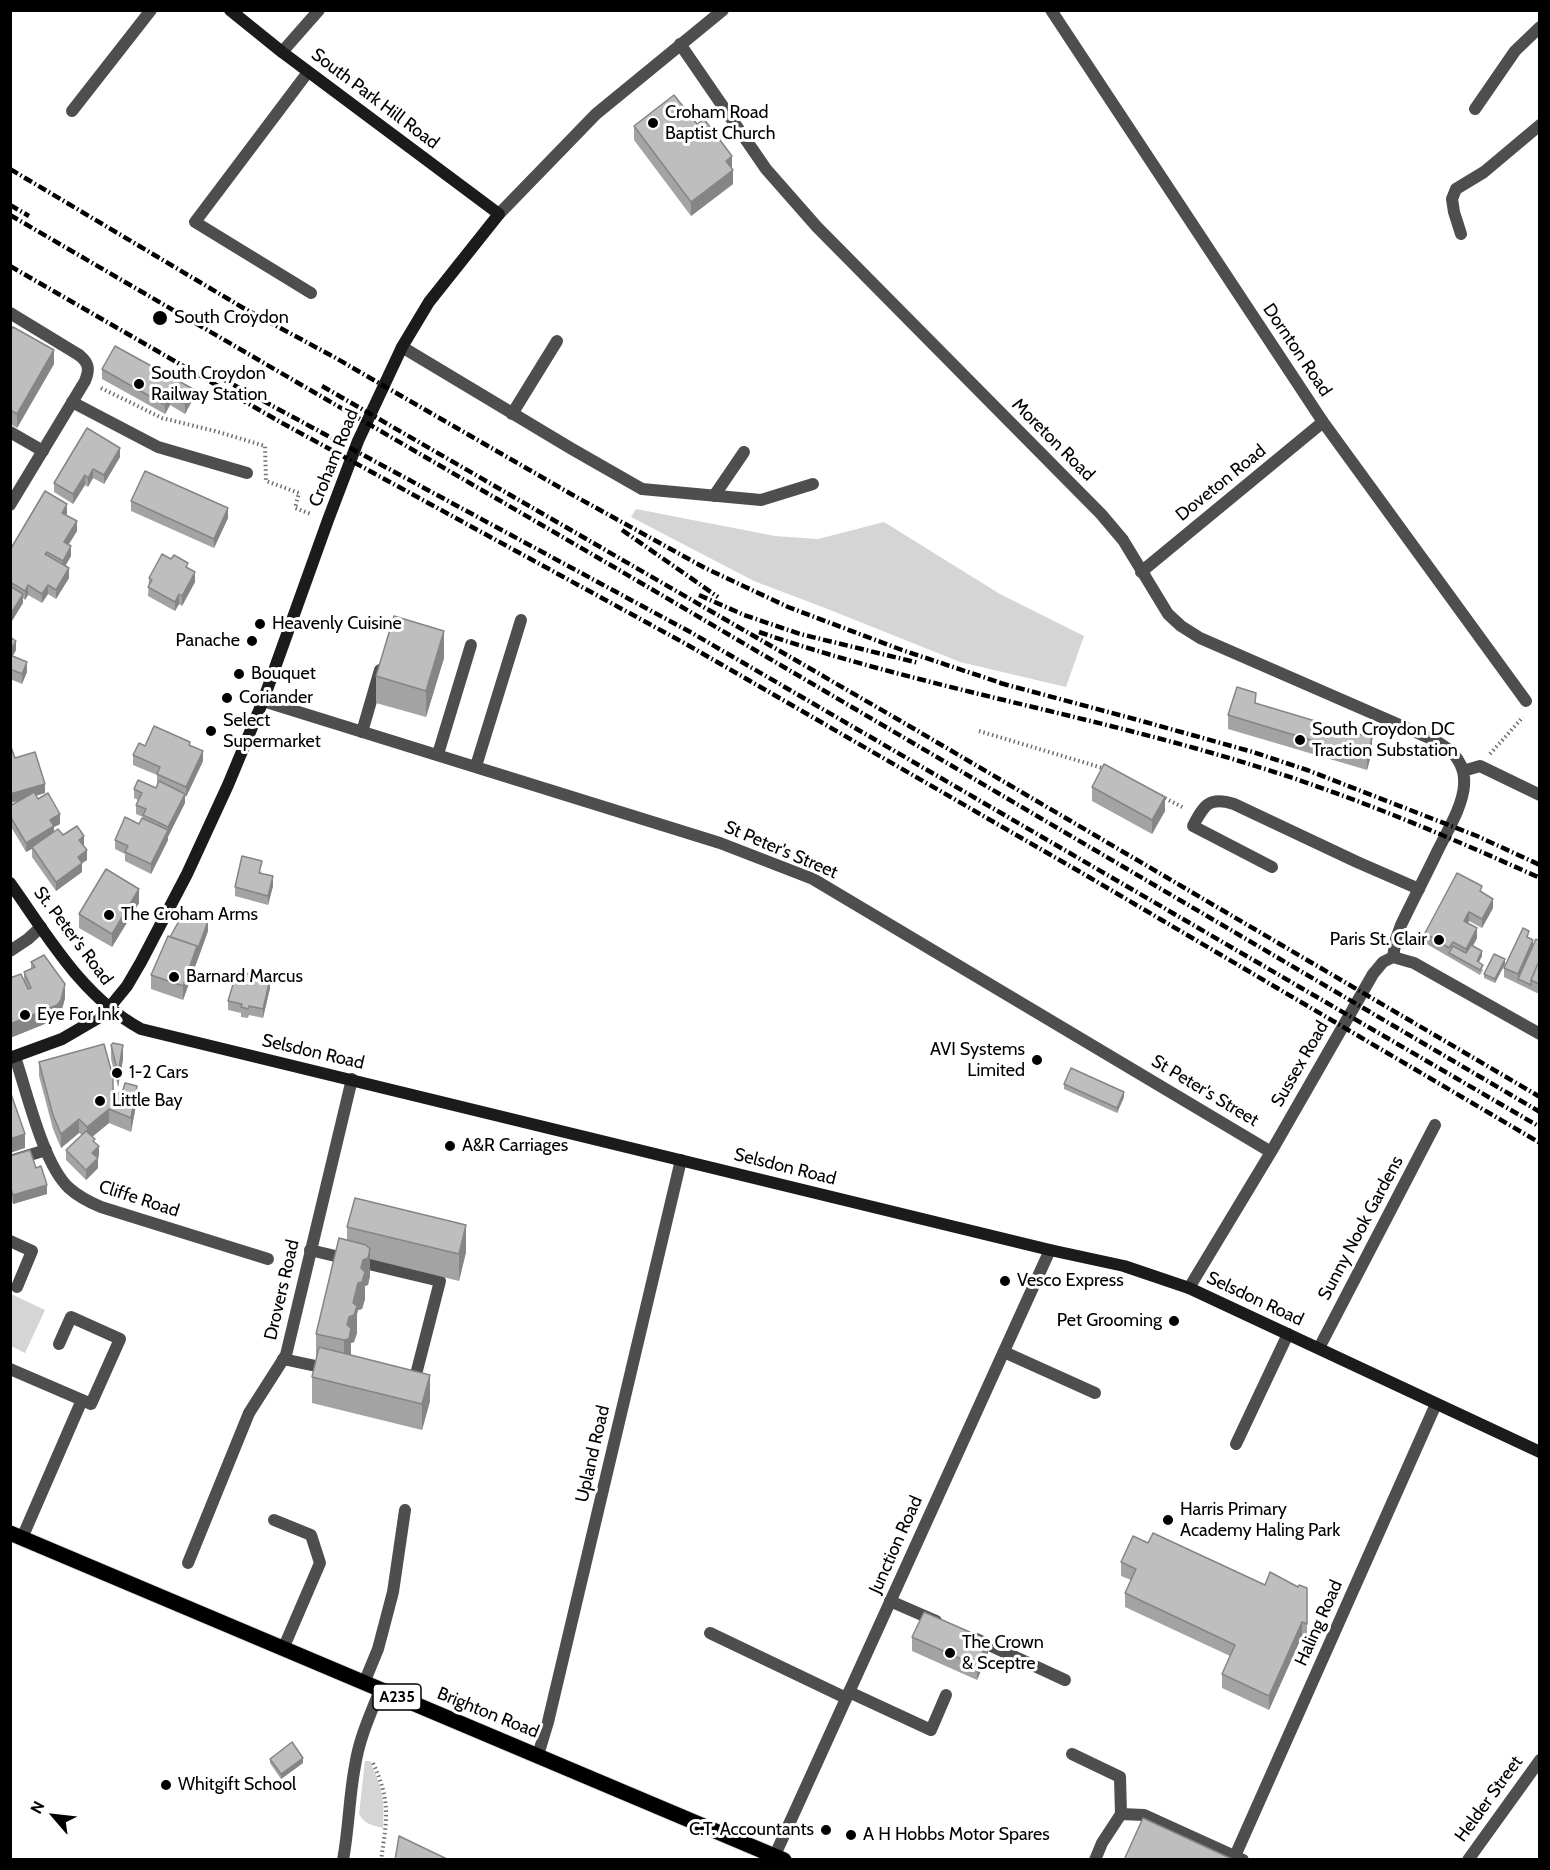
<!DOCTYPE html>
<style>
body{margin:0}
#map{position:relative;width:1550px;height:1870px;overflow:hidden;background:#fff;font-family:Cabin,sans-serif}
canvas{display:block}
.frame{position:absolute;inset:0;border:12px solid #000;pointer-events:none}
.north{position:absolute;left:24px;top:1786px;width:60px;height:60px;-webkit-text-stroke:4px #fff;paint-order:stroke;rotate:298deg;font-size:16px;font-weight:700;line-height:24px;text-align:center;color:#000}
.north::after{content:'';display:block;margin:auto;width:21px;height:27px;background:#000;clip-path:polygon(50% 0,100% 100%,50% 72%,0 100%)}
</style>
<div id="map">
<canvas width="1550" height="1870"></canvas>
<div class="frame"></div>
<div class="north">N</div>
</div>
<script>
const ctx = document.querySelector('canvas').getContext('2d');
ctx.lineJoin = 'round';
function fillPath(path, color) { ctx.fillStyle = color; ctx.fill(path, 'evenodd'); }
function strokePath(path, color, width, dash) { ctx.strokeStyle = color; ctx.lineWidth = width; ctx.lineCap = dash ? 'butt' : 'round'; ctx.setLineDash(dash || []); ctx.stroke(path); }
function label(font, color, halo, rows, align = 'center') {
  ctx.font = font + ' Cabin,sans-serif'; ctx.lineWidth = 6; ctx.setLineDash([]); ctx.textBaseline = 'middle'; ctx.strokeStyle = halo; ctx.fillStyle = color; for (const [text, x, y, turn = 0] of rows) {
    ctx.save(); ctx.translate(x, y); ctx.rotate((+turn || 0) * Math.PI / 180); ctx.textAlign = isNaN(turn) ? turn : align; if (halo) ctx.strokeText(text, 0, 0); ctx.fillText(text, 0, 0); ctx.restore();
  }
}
const green = new Path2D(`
 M636 509 775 536 818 539 884 522 1000 594 1084 636 1066 687 960 662 825 608 754 581 631 517Z
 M11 1294 45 1310 25 1353 11 1346Z
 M365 1761H370C382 1789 385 1797 383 1828 372 1825 364 1824 359 1814Z`);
const path = new Path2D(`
 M101 388 162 418 215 431 265 446 266 481 299 493 295 508 311 514
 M979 731 1106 769
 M1490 754 1523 717
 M1161 796 1184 808
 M373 1763C391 1802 387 1819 381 1860`);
const service = new Path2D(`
 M282 52 319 10
 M308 72 195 222 311 293
 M72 111 151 10
 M1461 234 1454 212 1452 199 1456 189 1484 172 1540 125
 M10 313 79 355
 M72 402 158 447 247 473
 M10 432 43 451
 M362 732 380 670
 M438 754 471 645
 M476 766 521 620
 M1272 867 1193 826C1204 805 1209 796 1234 804L1357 862 1419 889
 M10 951 28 939 41 927
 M10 1161 46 1150
 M310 1250 440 1281 413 1386
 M1004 1352 1095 1393
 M283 1359 330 1369
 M1236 1444 1288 1334
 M274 1520 311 1535 320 1563 283 1649
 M890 1601 936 1621
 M710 1633 846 1698
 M974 1638 1065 1680
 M364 1683 378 1649 393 1592 405 1510
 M849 1692 931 1730 946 1695
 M1072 1754 1120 1777 1121 1814
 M343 1860C349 1828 349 1797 355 1766 359 1739 370 1715 380 1690`);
const minor = new Path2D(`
 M1051 10 1323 422 1526 701
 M680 44 766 169 817 227 1101 514 1123 540 1168 614 1181 626 1200 638 1434 740C1488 767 1457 812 1438 850 1426 875 1413 900 1401 925L1396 939 1393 957
 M1475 109 1515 51 1540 27
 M402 347 572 449 642 489 761 500 813 484
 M512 414 557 341
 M714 496 744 452
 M10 505 85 381C90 369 89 363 79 355
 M1141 572 1323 422
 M263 701 720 843 813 879 1271 1152
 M1463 771 1480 766 1540 795
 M15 1057C27 1092 43 1164 69 1188 79 1197 89 1202 101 1207L268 1259
 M10 1241 32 1251 17 1287
 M1189 1288 1271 1152 1373 974 1383 962 1393 957 1414 963 1540 1034
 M59 1344 71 1317 120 1339 91 1404 82 1400
 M1319 1348 1435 1125
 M10 1369 82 1400 22 1538
 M188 1563 249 1413 286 1355 352 1079
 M538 1755 548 1722 681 1160
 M775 1855 1050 1250
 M1235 1856 1436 1404
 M1095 1860 1102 1843 1121 1814 1144 1815 1243 1860
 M1468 1860 1540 1760`);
const tertiary = new Path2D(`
 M499 214 596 114 723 10`);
const secondary = new Path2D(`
 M10 883C48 936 82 997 141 1029L1050 1250 1124 1266 1189 1288 1540 1452
 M10 1058 62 1039 98 1018 109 1008 127 986 141 962 187 874 228 785 263 701 328 520 358 441 402 347 429 302 499 214 282 52 230 10`);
const primary = new Path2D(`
 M10 1533 784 1860`);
const rail = new Path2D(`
 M10 169 245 309 334 357 571 494 705 568 788 607 902 650 1007 685
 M10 205 29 216
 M10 215 619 570 1540 1112
 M10 266 282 423 686 644 1082 873 1540 1143
 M219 377 692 633 1540 1127
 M322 386 899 720 1540 1097
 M622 530 718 597
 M699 595 744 615 800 634 919 663
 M759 632C919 687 1087 714 1249 764 1348 794 1445 835 1540 878
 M1000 683 1138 720 1253 752 1307 770 1477 836 1540 865`);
const wall = new Path2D(`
 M697 124 733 184 691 216 634 140V126Z
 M10 331 54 364 17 428 10 424Z
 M102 369 193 399 185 414 170 405 165 414 102 379Z
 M120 457 104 484 93 478 88 487 85 485 73 504 54 492V483Z
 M131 501 228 518 214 548 131 511Z
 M67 514 66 515 77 531 68 545 71 556 65 566 69 578 56 599 48 594 42 603 28 595 25 600 23 598V603L10 624V550Z
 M188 568 195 582 182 606 179 604 175 611 148 596 149 578Z
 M10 637 16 650 13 656 27 672 22 684 10 679Z
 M444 658 426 717 376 703V676Z
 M1255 703 1372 752 1367 770 1228 729V715Z
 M190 745 203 761 186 797 185 796V803L168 836V840L151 874 125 861V854L115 849V840L139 824 143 818V817L136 814V805L138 800 134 798V789L156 788 158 784 157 783V775L133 765V755L145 746Z
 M10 747 15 758 45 793 36 796 60 824 54 827V831L84 846 87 860 82 863V872L56 891 32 857V849L26 852 10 825V806L18 801 10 803Z
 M1092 787 1165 811 1152 834 1092 801Z
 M262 871 261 873 273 886 268 905 235 896V887Z
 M1482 893 1493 908 1482 928 1469 921 1468 923 1477 938 1473 946 1482 956 1478 962 1483 970 1480 975 1425 943V933Z
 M139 903 112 947 79 928V914Z
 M208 931 183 1000 151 989V975L170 937Z
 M1529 938 1533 945 1539 941V994L1504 977V968Z
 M31 962 65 998 61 1013 57 1019 10 1038V978L24 980V972L31 969Z
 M1505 964 1495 983 1484 978V974Z
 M270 988 263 1018 249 1015 248 1018 241 1017V1013L228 1010V1001Z
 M111 1045 123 1059 118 1087 111 1059Z
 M39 1062 113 1097 137 1100 131 1132 109 1123 92 1137 99 1156 97 1158 98 1168 86 1180 66 1160V1150L82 1135 79 1133 61 1148 53 1129 39 1076Z
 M1064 1084 1124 1097 1117 1113 1064 1089Z
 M10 1156 36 1168 47 1194 13 1204 10 1195Z
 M347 1227 466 1252 459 1281 370 1259V1276L368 1285 365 1286V1299L362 1309 358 1310 357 1314V1333L354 1342 351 1343V1355L430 1401 422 1430 312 1403V1377L316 1359V1334L347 1240Z
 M1148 1543 1265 1585 1307 1588V1638L1302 1636 1269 1710 1222 1688V1674L1230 1656 1125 1607V1593L1131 1580 1121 1576V1562Z
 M912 1637 988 1654 977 1680 912 1651Z
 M270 1759 303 1763 281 1779 270 1763Z`);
const shadedWall = new Path2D(`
 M732 156V170L726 161Z
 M733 170V184L691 216V202Z
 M54 350V364L17 428V414Z
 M193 389V399L185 414V404Z
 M170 396V405L165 414V405Z
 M12 429V438L10 441V431Z
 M120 448V457L104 484V475Z
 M93 469V478L88 487V478Z
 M85 475V485L73 504V494Z
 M67 504V514L62 522V513Z
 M228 508V518L214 548V539Z
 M77 521V531L64 552V542Z
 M71 546V556L63 570V561Z
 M69 568V578L56 599V590Z
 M195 572V582L182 606V596Z
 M28 585V595L25 600V591Z
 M48 585V594L42 603V594Z
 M23 594V603L10 624V615Z
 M179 594V604L175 611V602Z
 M444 631V658L426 717V691Z
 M16 641V650L10 660V651Z
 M27 662V672L22 684V674Z
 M1372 738V752L1367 770V757Z
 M203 751V761L186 797V787Z
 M45 784V793L10 803V794Z
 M185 794V803L168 837V827Z
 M1165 797V811L1152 834V820Z
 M60 814V824L54 827V836L26 852V843L50 820Z
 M168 830V840L151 874V864Z
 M84 836V846L79 840Z
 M87 850V860L78 866V857Z
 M82 863V872L56 891V882Z
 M273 876V886L268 905V896Z
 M139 889V903L112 947V934Z
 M1493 899V908L1482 928V919Z
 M1469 912V921L1464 930V921Z
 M208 921V931L183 1000V986L197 946Z
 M1477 928V938L1466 958V949Z
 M1533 940V950L1518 979V974Z
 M1482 951V956L1477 966V961Z
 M1505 959V964L1495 983V979Z
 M270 979V988L263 1018V1009Z
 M65 984V998L61 1013 57 1019 10 1038V1024Z
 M123 1045V1059L118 1087V1073Z
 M137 1086V1100L131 1132V1118Z
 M1124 1092V1097L1117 1113V1108Z
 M109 1109V1123L87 1141V1127Z
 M79 1119V1133L61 1148V1134Z
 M25 1134V1148L10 1153V1139Z
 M99 1146V1156L92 1162V1153Z
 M98 1158V1168L86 1180V1170Z
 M47 1185V1194L13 1204V1195Z
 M466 1225V1252L459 1281V1254Z
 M370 1249V1276L368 1285 365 1286V1299L362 1309 358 1310 357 1314V1333L354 1342 351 1343V1355L344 1367V1340L363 1260Z
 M430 1375V1401L422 1430V1404Z
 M1302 1622V1636L1269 1710V1696Z
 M988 1640V1654L977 1680V1666Z
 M303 1758V1763L281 1779V1774Z`);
const building = new Path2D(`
 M674 95 697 124 704 119 732 156 726 161 733 170 691 202 634 126Z
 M13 327 54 350 17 414 10 410V331Z
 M115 346 193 389 185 404 170 396 165 405 102 369Z
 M87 428 120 448 104 475 93 469 88 478 85 475 73 494 54 483Z
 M145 471 228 508 214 539 131 501Z
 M45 491 67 504 62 513 77 521 64 542 71 546 63 561 47 552 45 554 69 568 56 590 48 585 42 594 28 585 25 591 10 582V550Z
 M162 554 171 559 174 555 188 563 186 567 195 572 182 596 179 594 175 602 148 587 152 580 149 578Z
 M10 586 23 594 10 615Z
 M394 616 444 631 426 691 376 676Z
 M10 637 16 641 10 651Z
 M10 655 27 662 22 674 10 669Z
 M1237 687 1256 693 1255 703 1372 738 1367 757 1228 715Z
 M154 726 190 742 189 745 203 751 186 787 157 774 160 767 133 755 139 743 145 746Z
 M10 747H11L15 758 35 752 45 784 10 794Z
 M1104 764 1165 797 1152 820 1092 787Z
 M138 780 156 788 159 781 185 794 168 827 143 815 146 809 136 805 142 793 134 789Z
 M34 792 38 799 48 793 60 814 50 820 54 826 26 843 10 816V806Z
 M125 817 139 824 142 818 168 830 151 864 125 852 128 846 115 840Z
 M77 826 84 836 79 840 87 850 78 857 82 863 56 882 32 847 58 829 63 835Z
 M242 856 262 861 259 873 273 876 268 896 235 887Z
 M106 869 139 889 112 934 79 914Z
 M1457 873 1482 886 1480 891 1493 899 1482 919 1469 912 1466 917 1464 921 1477 928 1466 949 1453 942 1449 948 1425 933Z
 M184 912 208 921 197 951V946L170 937Z
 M1523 928 1529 931 1527 937 1533 940 1518 974 1504 968Z
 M168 936 197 946 183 986 151 975Z
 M1536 939 1539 941V961L1531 980V985L1518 979Z
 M1471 945 1482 951 1477 961 1483 965 1480 970 1449 953 1453 946 1466 953Z
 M1494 954 1505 959 1495 979 1484 974Z
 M44 955 65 984 61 1000 57 1005 10 1024V978L21 974 28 989 31 988 24 972 35 967 31 962Z
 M1539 961V984L1531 980Z
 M237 971 270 979 263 1009 249 1006 248 1009 241 1007 242 1004 228 1001Z
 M113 1043 123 1045 118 1073 111 1045Z
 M104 1044 113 1077V1097L123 1090 125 1083 137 1086 131 1118 109 1109 87 1127 79 1119 61 1134 53 1115 39 1062Z
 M1071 1068 1124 1092 1117 1108 1064 1084Z
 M10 1091 25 1134 10 1139Z
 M86 1131 95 1139 93 1141 99 1146 92 1153 98 1158 86 1170 66 1150Z
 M30 1150 36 1168 41 1166 47 1185 13 1195 10 1186V1156Z
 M355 1198 466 1225 459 1254 347 1227Z
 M339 1238 366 1245 370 1249 368 1258 363 1260 361 1268 365 1272 362 1282 358 1283 353 1303 357 1306 354 1315 349 1317 347 1325 351 1328 349 1339 344 1340 316 1334Z
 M319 1347 430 1375 422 1404 312 1377Z
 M1153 1533 1265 1585 1270 1572 1298 1587 1299 1585 1307 1588V1624L1302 1622 1269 1696 1222 1674 1235 1645 1125 1593 1136 1569 1121 1562 1133 1536 1148 1543Z
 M924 1612 988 1640 977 1666 912 1637Z
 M292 1742 303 1758 281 1774 270 1759Z
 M1143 1818 1232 1859V1860H1124Z
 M399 1836 449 1860H395Z`);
const markers = [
 [653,123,6,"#000"],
 [160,318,8,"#000"],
 [139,384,6,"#000"],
 [260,624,6,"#000"],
 [252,641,6,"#000"],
 [239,674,6,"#000"],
 [227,698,6,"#000"],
 [211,731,6,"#000"],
 [1300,740,6,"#000"],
 [109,915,6,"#000"],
 [1439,940,6,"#000"],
 [174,977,6,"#000"],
 [25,1015,6,"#000"],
 [1037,1060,6,"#000"],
 [117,1073,6,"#000"],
 [100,1101,6,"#000"],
 [450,1146,6,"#000"],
 [1005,1281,6,"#000"],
 [1174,1321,6,"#000"],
 [1168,1520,6,"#000"],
 [950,1653,6,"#000"],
 [166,1785,6,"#000"],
 [826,1830,6,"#000"],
 [851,1835,6,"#000"]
];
const shields = [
 [397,1697,48]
];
const shieldNames = [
 ["A235",397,1697]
];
const streetNames = [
 ["South Park Hill Road",375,99,37],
 ["Dornton Road",1297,350,56],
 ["Moreton Road",1053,440,45],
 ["Croham Road",334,458,-68],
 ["Doveton Road",1221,483,-39],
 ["St Peter's Street",781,850,23],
 ["St. Peter's Road",73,936,53],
 ["Selsdon Road",313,1052,13],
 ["Sussex Road",1300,1064,-60],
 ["St Peter's Street",1205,1091,31],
 ["Selsdon Road",785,1167,14],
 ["Cliffe Road",139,1199,18],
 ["Sunny Nook Gardens",1361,1228,-62],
 ["Drovers Road",282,1290,-77],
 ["Selsdon Road",1255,1299,25],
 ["Upland Road",593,1454,-77],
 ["Junction Road",896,1545,-66],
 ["Haling Road",1319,1623,-66],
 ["Brighton Road",488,1713,22],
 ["Helder Street",1489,1799,-54]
];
const poiNames = [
 ["Croham Road",665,113],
 ["Baptist Church",665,134],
 ["South Croydon",174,318],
 ["South Croydon",151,374],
 ["Railway Station",151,395],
 ["Heavenly Cuisine",272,624],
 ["Panache",240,641,"right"],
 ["Bouquet",251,674],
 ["Coriander",239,698],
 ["Select",223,721],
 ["Supermarket",223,742],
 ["South Croydon DC",1312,730],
 ["Traction Substation",1312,751],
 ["The Croham Arms",121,915],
 ["Paris St. Clair",1427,940,"right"],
 ["Barnard Marcus",186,977],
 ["Eye For Ink",37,1015],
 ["AVI Systems",1025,1050,"right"],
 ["Limited",1025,1071,"right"],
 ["1-2 Cars",129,1073],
 ["Little Bay",112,1101],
 ["A&R Carriages",462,1146],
 ["Vesco Express",1017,1281],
 ["Pet Grooming",1162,1321,"right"],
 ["Harris Primary",1180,1510],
 ["Academy Haling Park",1180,1531],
 ["The Crown",962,1643],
 ["& Sceptre",962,1664],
 ["Whitgift School",178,1785],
 ["C.T. Accountants",814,1830,"right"],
 ["A H Hobbs Motor Spares",863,1835]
];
fillPath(green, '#d5d5d5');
strokePath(primary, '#dbdbdb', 17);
strokePath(path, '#707070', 4, [1.5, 3]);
strokePath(service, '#4e4e4e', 12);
strokePath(minor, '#4e4e4e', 12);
strokePath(tertiary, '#4e4e4e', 12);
strokePath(secondary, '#1b1b1b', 12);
strokePath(primary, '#000', 15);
strokePath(rail, '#000', 4.5, [9, 3, 1.5, 3]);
fillPath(wall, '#a3a3a3');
fillPath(shadedWall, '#858585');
fillPath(building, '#bebebe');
strokePath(building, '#858585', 1.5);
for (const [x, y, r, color] of markers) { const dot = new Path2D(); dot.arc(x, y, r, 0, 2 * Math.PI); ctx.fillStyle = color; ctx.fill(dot); strokePath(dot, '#fff', 2); }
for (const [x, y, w] of shields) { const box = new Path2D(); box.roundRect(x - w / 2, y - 13, w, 26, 4.5); ctx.fillStyle = '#fff'; ctx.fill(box); strokePath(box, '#000', 1.5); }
label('bold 16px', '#000', null, shieldNames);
label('18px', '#000', '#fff', streetNames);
label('18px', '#000', '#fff', poiNames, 'left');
</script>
